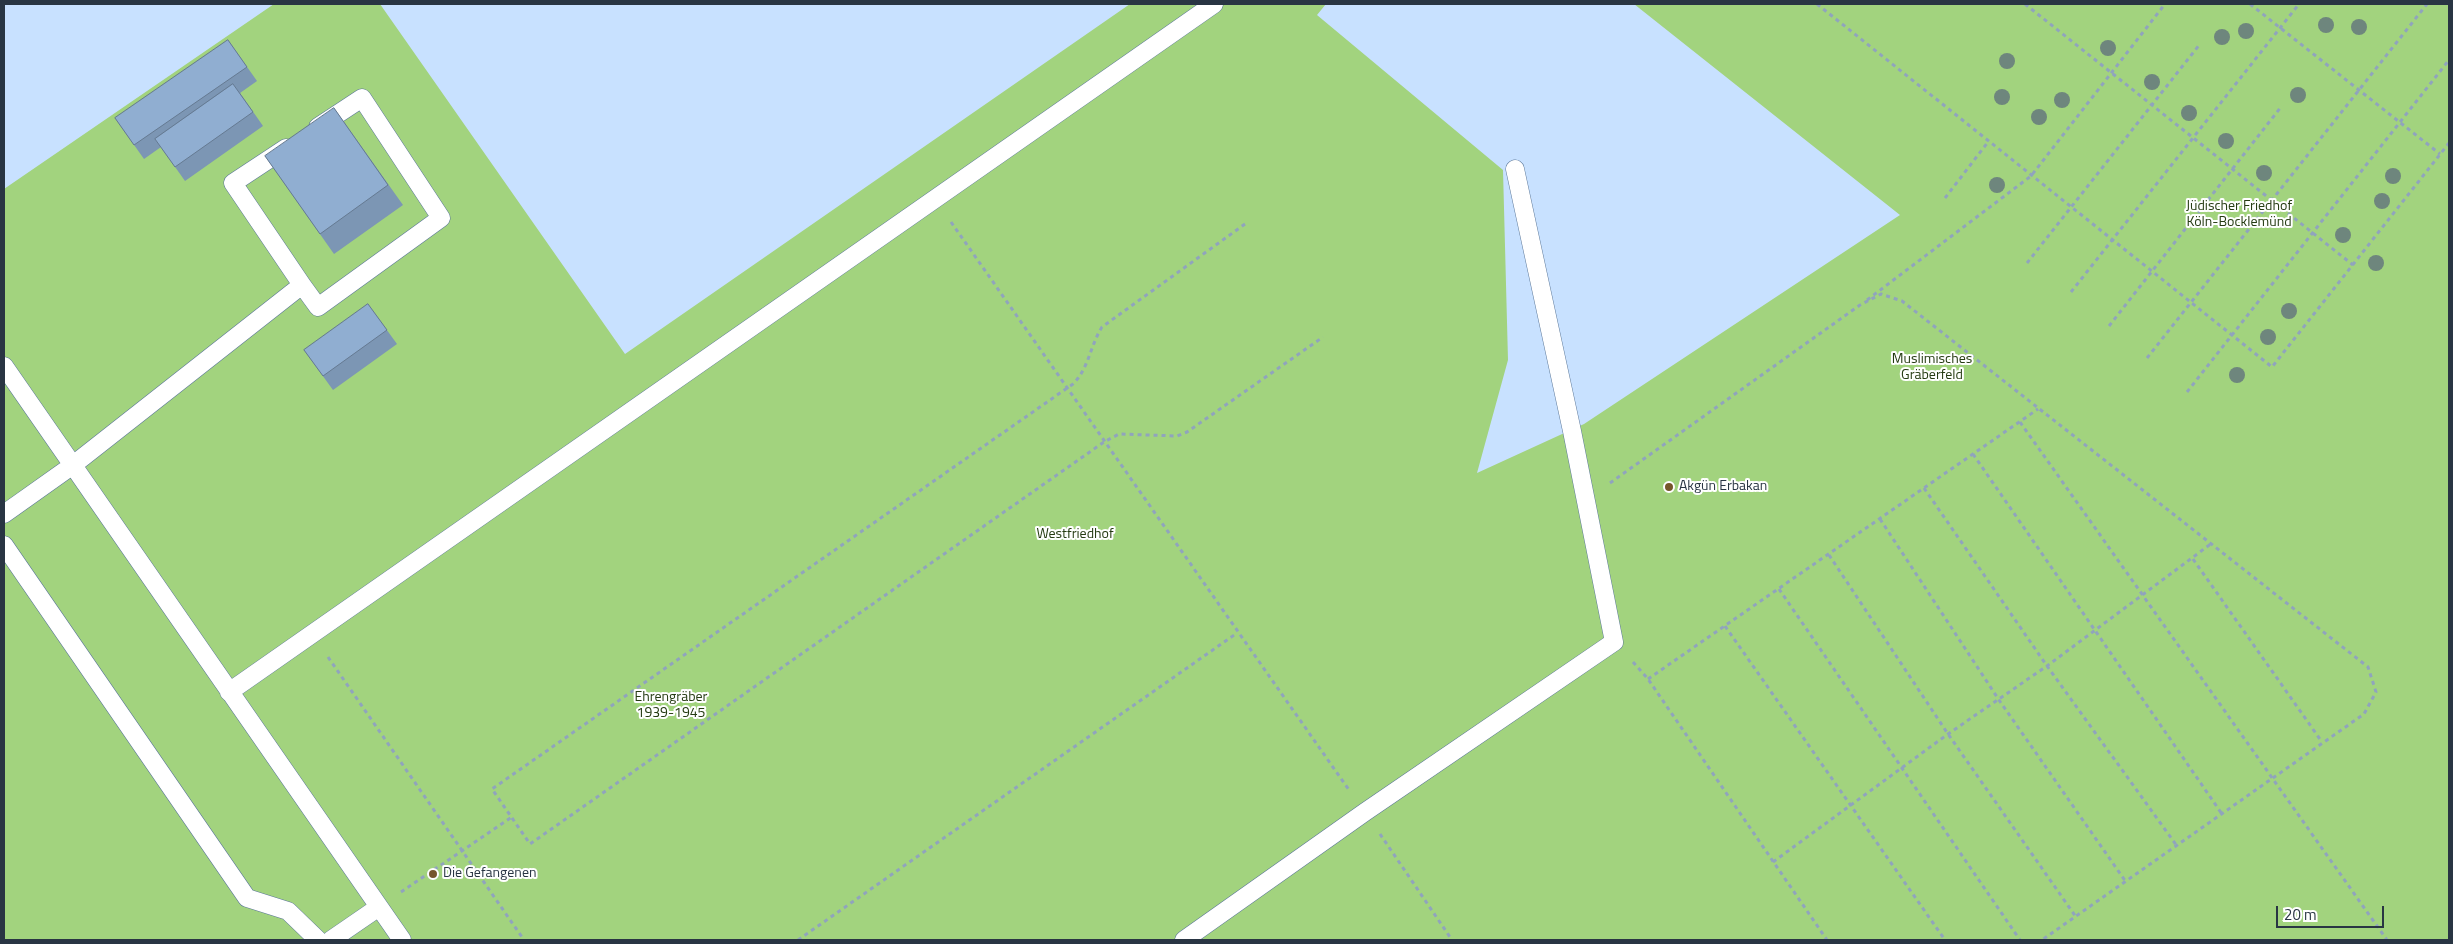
<!DOCTYPE html>
<meta charset="utf-8">
<style>
body{margin:0}
#map{position:relative;width:2453px;height:944px;overflow:hidden;background:#c8e1ff;font-family:"Titillium Web",sans-serif}
canvas{display:block}
.frame{position:absolute;inset:0;border:5px solid #293543;pointer-events:none}
.scale{position:absolute;left:2276px;top:906px;width:108px;height:22px;box-sizing:border-box;border:2px solid #293543;border-top:0;padding-left:6px;font-size:15px;line-height:18px;white-space:nowrap;color:#293543;-webkit-text-stroke:4px #fff;paint-order:stroke}
</style>
<div id="map">
<canvas width="2453" height="944"></canvas>
<div class="frame"></div>
<div class="scale">20 m</div>
</div>
<script>
const ctx = document.querySelector('canvas').getContext('2d');
ctx.lineJoin = 'round';
function fillPath(path, color) { ctx.fillStyle = color; ctx.fill(path, 'evenodd'); }
function strokePath(path, color, width, dash) { ctx.strokeStyle = color; ctx.lineWidth = width; ctx.lineCap = dash ? 'butt' : 'round'; ctx.setLineDash(dash || []); ctx.stroke(path); }
function label(font, color, halo, rows, align = 'center') {
  ctx.font = font + ' "Titillium Web",sans-serif'; ctx.lineWidth = 4; ctx.setLineDash([]); ctx.textBaseline = 'middle'; ctx.strokeStyle = halo; ctx.fillStyle = color; for (const [text, x, y, turn = 0] of rows) {
    ctx.save(); ctx.translate(x, y); ctx.rotate((+turn || 0) * Math.PI / 180); ctx.textAlign = isNaN(turn) ? turn : align; if (halo) ctx.strokeText(text, 0, 0); ctx.fillText(text, 0, 0); ctx.restore();
  }
}
const green = new Path2D(`
 M274 4H380L625 354 1130 4H1326L1317 15 1503 170 1508 360 1477 473 1584 424 1900 215 1634 4H2449V940H4V189Z`);
const path = new Path2D(`
 M1817 4 2272 367 2449 143
 M2025 4 2353 265
 M2250 4 2440 154
 M1945 198 1988 142
 M951 222 1349 790
 M1245 224 1102 327C1090 346 1089 368 1073 384L492 789 530 844 1104 442 1119 434 1177 436 1187 432 1323 337
 M2027 263 2200 44
 M2071 292 2299 4
 M1867 300 2031 176 2165 4
 M2109 326 2281 107
 M2147 358 2427 4
 M2187 392 2449 60
 M2020 422 2387 940
 M1973 454 2222 814
 M1610 483 1860 305 1881 294 1902 301 2368 667 2376 692 2364 714 2042 940
 M1924 488 2047 666 2177 846
 M1880 519 1999 700 2126 882
 M1829 555 1948 734 2076 917
 M2193 559 2322 742
 M1779 589 2020 940
 M1725 626 1945 940
 M328 657 524 940
 M1633 662 1648 679 1827 940
 M1648 679 2038 409
 M1380 834 1452 940
 M1773 862 1948 734 2047 666 2212 543
 M401 892 512 817
 M798 940 1237 633`);
const service = new Path2D(`
 M286 148 233 183 302 285
 M4 366 402 940
 M4 514 73 465 302 285 318 307 441 218 362 98 318 127
 M4 545 247 898 288 911 318 940
 M229 692 1214 4
 M331 940 379 907
 M1184 940 1365 812 1614 642 1572 431 1515 169`);
const trees = [
 [2326,25],
 [2359,27],
 [2246,31],
 [2222,37],
 [2108,48],
 [2007,61],
 [2152,82],
 [2298,95],
 [2002,97],
 [2062,100],
 [2189,113],
 [2039,117],
 [2226,141],
 [2264,173],
 [2393,176],
 [1997,185],
 [2382,201],
 [2343,235],
 [2376,263],
 [2289,311],
 [2268,337],
 [2237,375]
];
const wall = new Path2D(`
 M228 40 257 81 240 93 263 126 185 181 161 147 144 159 115 118Z
 M334 108 403 205 334 254 265 156Z
 M368 304 397 344 333 390 304 350Z`);
const building = new Path2D(`
 M228 40 247 67 134 145 115 118Z
 M233 84 253 112 175 167 155 139Z
 M334 108 388 185 320 234 265 156Z
 M368 304 387 330 323 376 304 350Z`);
const markers = [
 [1669,487,5,"#75562b"],
 [433,874,5,"#75562b"]
];
const parkNames = [
 ["Jüdischer Friedhof",2239,207],
 ["Köln-Bocklemünd",2239,223],
 ["Muslimisches",1932,360],
 ["Gräberfeld",1932,376],
 ["Westfriedhof",1075,535],
 ["Ehrengräber",671,698],
 ["1939-1945",671,714]
];
const poiNames = [
 ["Akgün Erbakan",1679,487],
 ["Die Gefangenen",443,874]
];
fillPath(green, '#a2d37e');
strokePath(service, '#5b7798', 19);
strokePath(path, '#90a4bd', 3, [4, 4]);
strokePath(service, '#fff', 18);
ctx.fillStyle = '#6e867d';
for (const [x, y] of trees) { ctx.beginPath(); ctx.arc(x, y, 8, 0, 2 * Math.PI); ctx.fill(); }
fillPath(wall, '#7c96b4');
fillPath(building, '#90aed1');
strokePath(building, '#657a92', 1);
for (const [x, y, r, color] of markers) { const dot = new Path2D(); dot.arc(x, y, r, 0, 2 * Math.PI); ctx.fillStyle = color; ctx.fill(dot); strokePath(dot, '#fff', 2); }
label('14px', '#253b12', '#fff', parkNames);
label('14px', '#293543', '#fff', poiNames, 'left');
</script>
